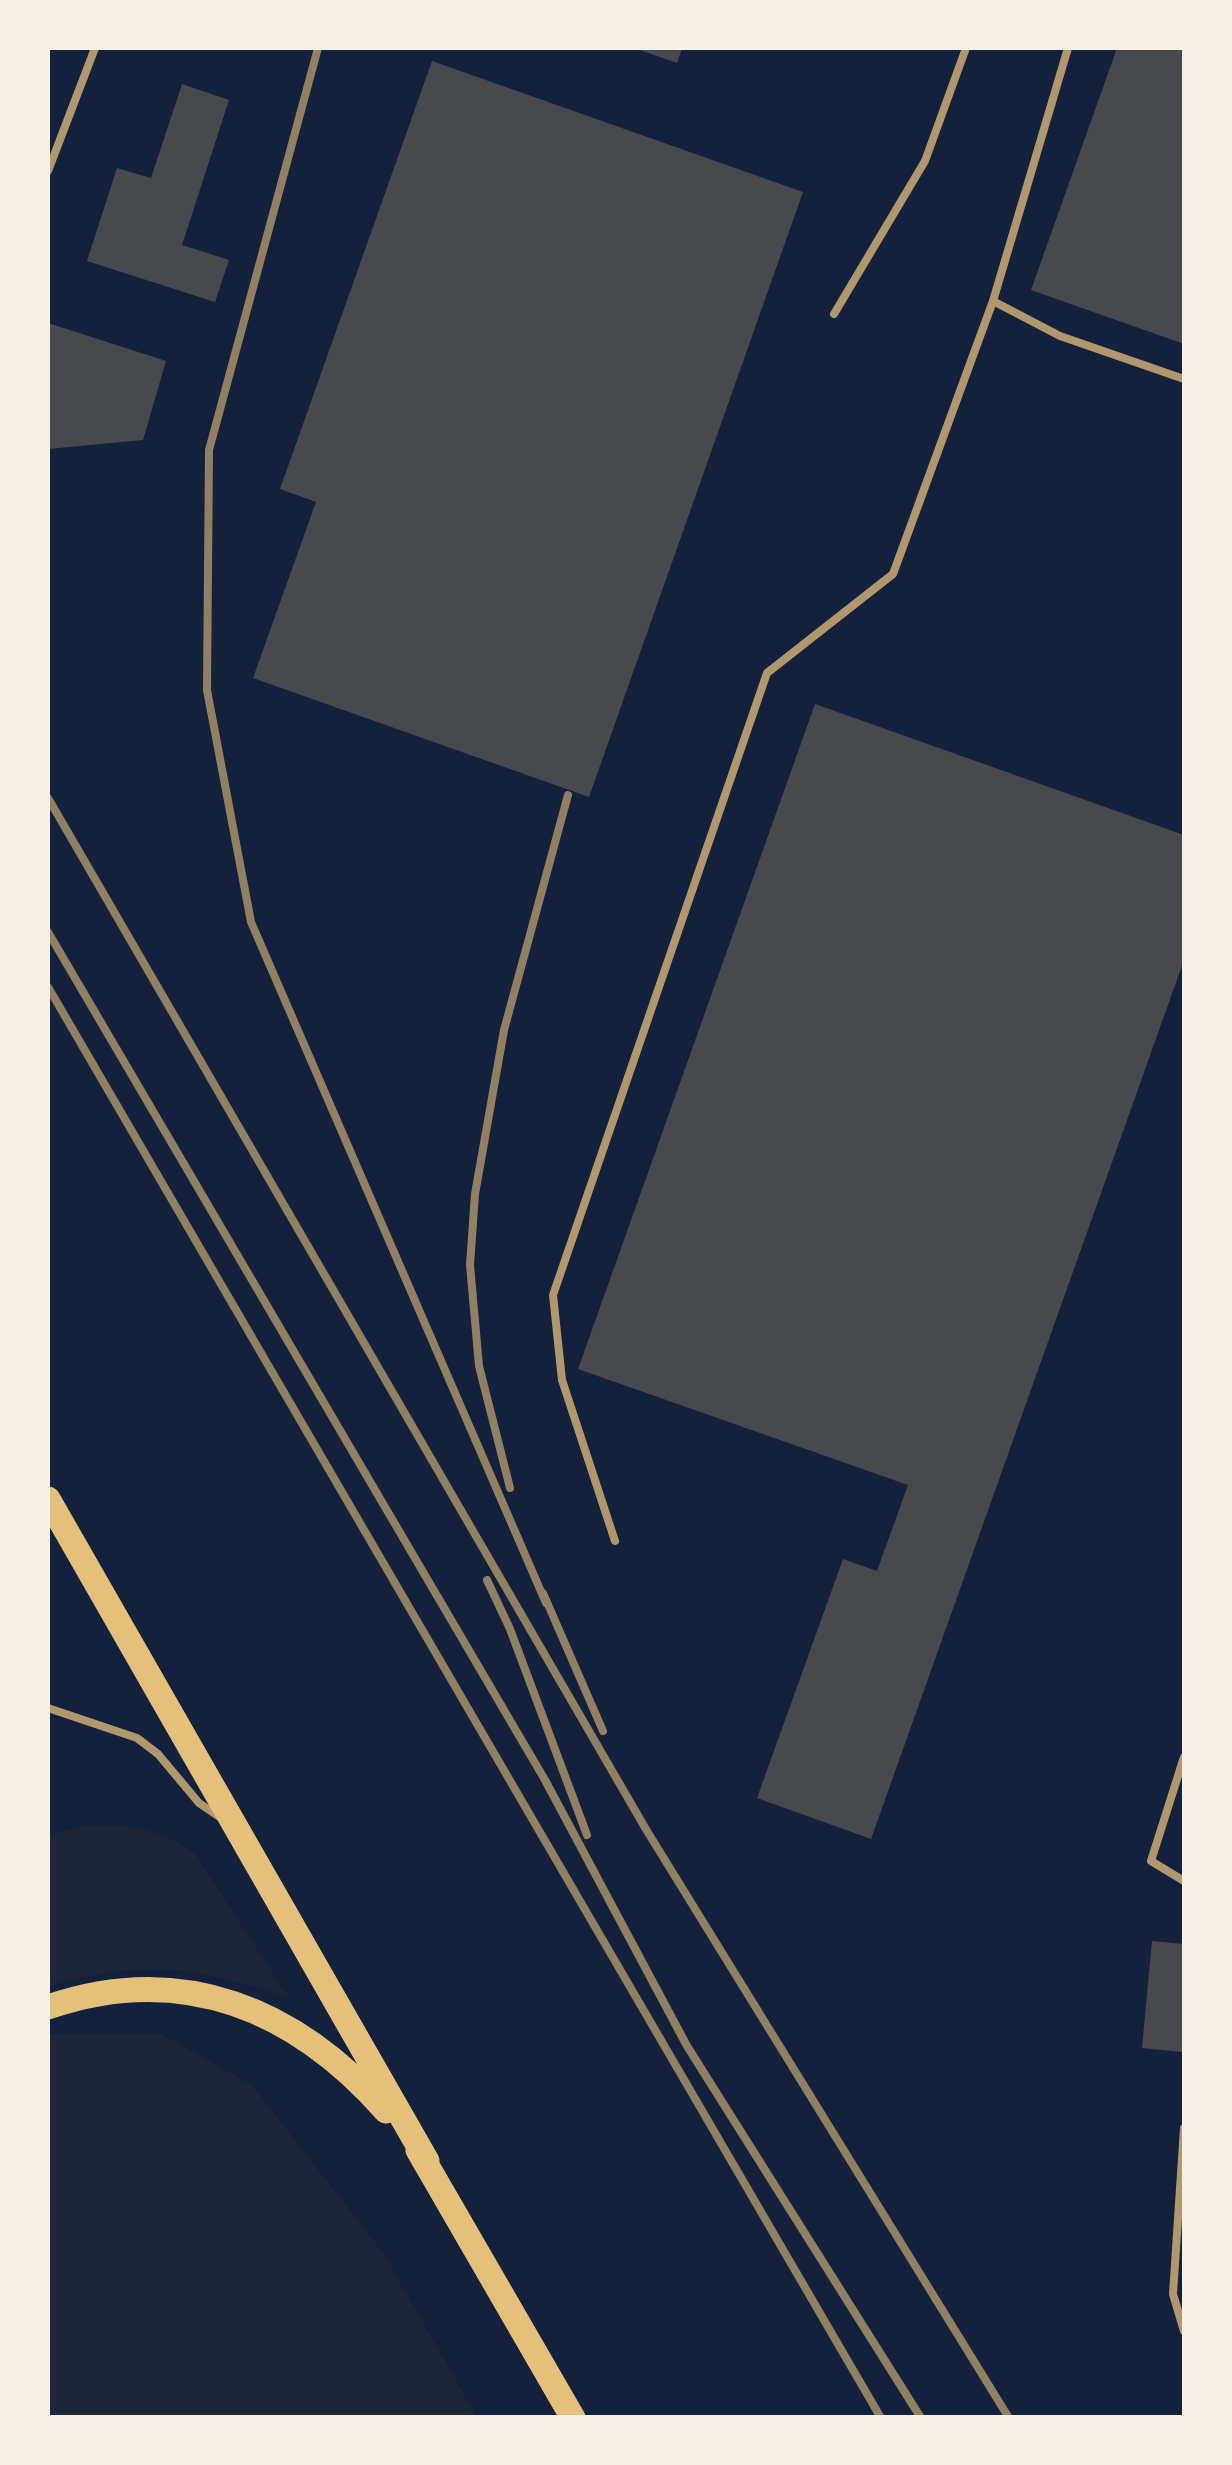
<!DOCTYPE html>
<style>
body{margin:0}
#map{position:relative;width:1232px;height:2465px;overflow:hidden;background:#14213d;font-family:Helvetica,sans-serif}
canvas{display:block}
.frame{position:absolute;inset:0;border:50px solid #f6f1e7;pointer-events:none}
</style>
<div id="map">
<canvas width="1232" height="2465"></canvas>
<div class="frame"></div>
</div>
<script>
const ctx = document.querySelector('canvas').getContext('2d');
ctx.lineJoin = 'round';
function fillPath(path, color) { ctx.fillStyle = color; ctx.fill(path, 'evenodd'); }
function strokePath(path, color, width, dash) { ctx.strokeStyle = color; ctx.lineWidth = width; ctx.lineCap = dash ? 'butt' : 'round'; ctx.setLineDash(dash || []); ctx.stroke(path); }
const green = new Path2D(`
 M90 1825C130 1825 164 1829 196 1855L288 1997C189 1966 149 1959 48 1986V1835Z
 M48 2034H161L252 2085 384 2254 477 2417H48Z`);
const building = new Path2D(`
 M634 48H682L677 63Z
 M1117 48H1184V344L1031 290Z
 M432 61 803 192 589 797 253 678 316 502 280 489Z
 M182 84 229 100 182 245 229 260 215 302 87 261 117 168 151 178Z
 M48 323 166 361 143 440 48 449Z
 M815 704 1184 835V960L871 1839 757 1798 843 1559 877 1571 908 1485 578 1369Z
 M1152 1941 1184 1944 1182 2052 1142 2048Z`);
const service = new Path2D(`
 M1068 48 993 301 1060 336 1184 379
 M48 171 95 48
 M834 314 925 161 966 48
 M615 1541 562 1380 553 1295 767 673 893 574 993 301
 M48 1708 137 1738 158 1754 199 1803 218 1816
 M1184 1757 1151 1861 1184 1881
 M1184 2128 1173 2294 1184 2331`);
const primary = new Path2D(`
 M48 1499 427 2161
 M48 2007C182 1961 296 2009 386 2111
 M418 2150 573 2418`);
const rail = new Path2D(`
 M318 48 209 450 207 690 251 922 546 1603
 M48 798 647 1831 1009 2418
 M48 932 545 1780 687 2046 921 2418
 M48 987 881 2418
 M510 1488 479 1366 470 1265 475 1194 504 1030 568 795
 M487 1580 510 1629 587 1835
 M543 1593 603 1731`);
fillPath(green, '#1d2539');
fillPath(building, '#48494c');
strokePath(service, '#b1986c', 8);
strokePath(primary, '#e5c07b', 25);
strokePath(rail, '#918062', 8);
</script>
